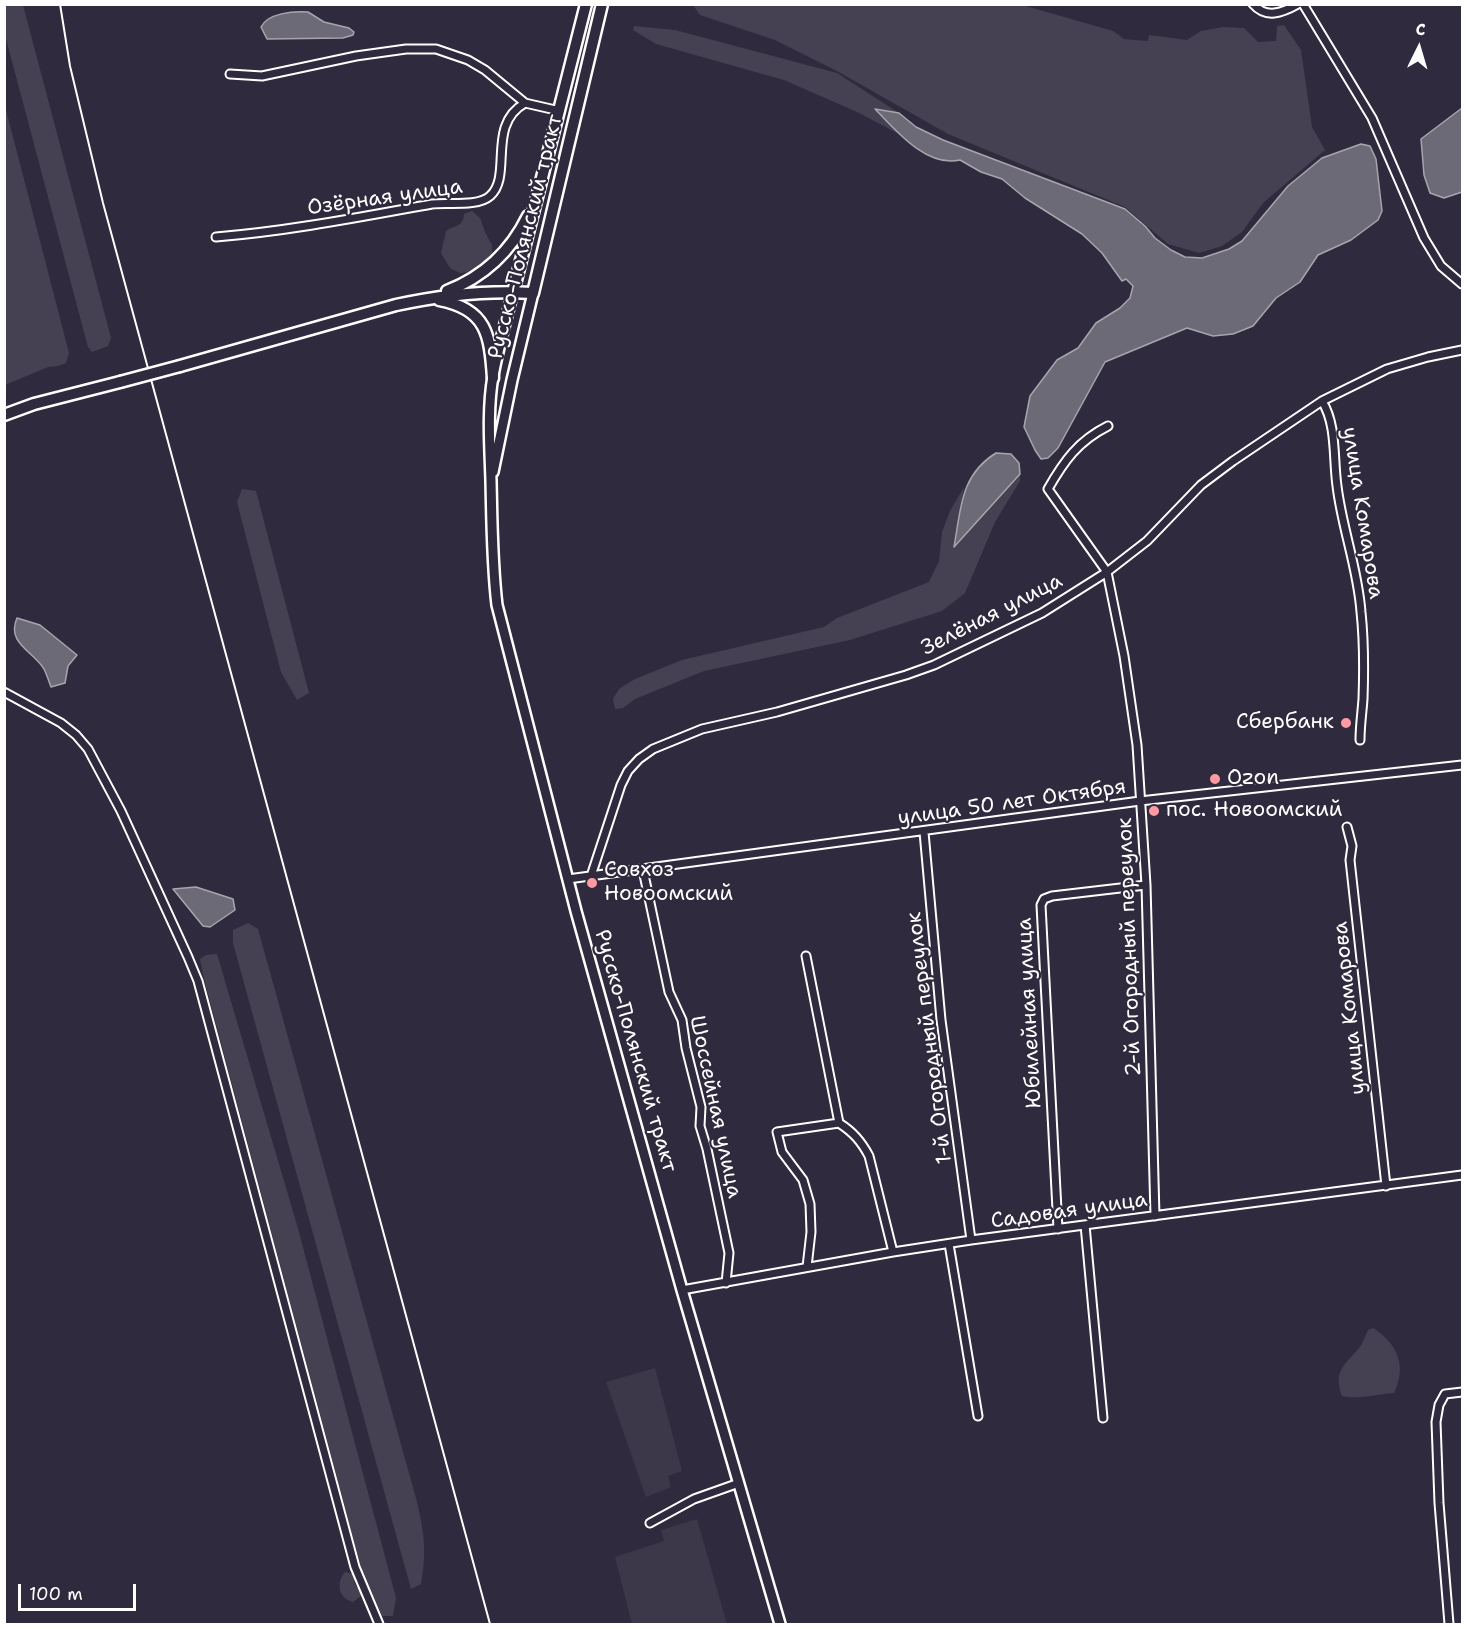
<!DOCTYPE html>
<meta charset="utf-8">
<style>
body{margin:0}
#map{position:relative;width:1467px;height:1629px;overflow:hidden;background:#2f2a3d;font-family:"Shantell Sans",sans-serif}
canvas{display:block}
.frame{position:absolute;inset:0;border:6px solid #fff;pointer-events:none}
.north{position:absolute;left:1389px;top:18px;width:60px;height:60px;-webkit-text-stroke:4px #2f2a3d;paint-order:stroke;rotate:5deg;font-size:16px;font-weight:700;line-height:24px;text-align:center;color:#fff}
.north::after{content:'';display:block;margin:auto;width:21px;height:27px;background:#fff;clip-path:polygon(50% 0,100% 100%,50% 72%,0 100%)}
.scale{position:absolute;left:18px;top:1584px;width:118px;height:27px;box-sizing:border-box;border:3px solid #fff;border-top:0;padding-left:8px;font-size:18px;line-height:21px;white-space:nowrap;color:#fff;-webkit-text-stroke:4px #2f2a3d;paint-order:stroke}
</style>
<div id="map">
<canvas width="1467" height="1629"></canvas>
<div class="frame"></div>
<div class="north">С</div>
<div class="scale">100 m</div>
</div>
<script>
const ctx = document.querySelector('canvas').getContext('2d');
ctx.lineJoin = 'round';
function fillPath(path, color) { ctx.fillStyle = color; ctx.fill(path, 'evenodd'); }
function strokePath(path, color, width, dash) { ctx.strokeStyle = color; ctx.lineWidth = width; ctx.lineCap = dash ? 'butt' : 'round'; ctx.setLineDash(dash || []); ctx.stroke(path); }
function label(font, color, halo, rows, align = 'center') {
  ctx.font = font + ' "Shantell Sans",sans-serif'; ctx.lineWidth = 4.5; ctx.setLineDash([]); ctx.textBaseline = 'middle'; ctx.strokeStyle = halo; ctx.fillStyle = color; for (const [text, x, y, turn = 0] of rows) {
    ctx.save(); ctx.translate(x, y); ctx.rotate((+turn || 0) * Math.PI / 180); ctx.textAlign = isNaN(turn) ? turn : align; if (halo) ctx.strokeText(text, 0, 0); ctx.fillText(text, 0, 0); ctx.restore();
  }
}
const built = new Path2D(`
 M655 1368 682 1471 668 1476 671 1487 646 1497 606 1382Z
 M697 1519 727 1624H632L615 1557 664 1541 661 1530Z`);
const green = new Path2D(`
 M4 5H23L111 338 108 346 92 352 88 347 5 35Z
 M693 5H1022L1113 31 1124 39 1148 41 1149 35 1187 40 1201 31 1223 27 1244 28 1258 42 1276 41 1277 26 1284 25 1301 50 1312 127 1325 150 1263 203 1242 232 1222 246 1199 253 1168 244 1125 207 948 134 837 71 775 40 700 15Z
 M634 26 675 30 837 73 899 113 876 110 899 134 857 112 784 80 656 44 633 30Z
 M4 102 69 353 66 363 58 366 48 367 5 385Z
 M472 211 480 218 485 232 492 245V253L484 264 474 272 460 273 450 268 441 253 446 231C455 225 463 227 464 214Z
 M1020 474V481L995 522 965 593 942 611 850 640 704 671 635 699 623 708 615 709 613 699 619 689 635 679 682 660 824 627 837 618 929 582 939 561 942 532 950 511 964 487 955 546Z
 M242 489 256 491 309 693 297 700 281 672 237 502Z
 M248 923 258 929 417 1502C424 1533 427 1551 421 1584L411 1589 233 943V930Z
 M217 954 297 1225 396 1598 393 1616H382L360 1564 204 979 200 959 206 955Z
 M1373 1328C1398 1344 1407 1366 1394 1393 1378 1394 1356 1400 1342 1396 1333 1371 1344 1366 1359 1348 1363 1343 1365 1336 1368 1330Z
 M345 1572 353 1574 355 1585 359 1589 361 1596 353 1602C338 1598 336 1583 345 1572Z`);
const water = new Path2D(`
 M308 12 324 22 349 28 354 32 353 35 343 38 267 39 261 27C268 13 293 11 308 12Z
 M1462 108V192L1444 198 1430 193 1424 175 1421 139Z
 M875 109 899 113 916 127 943 140 1125 209 1145 226 1155 238 1171 250 1185 257 1202 258 1229 249 1242 241 1288 186 1322 158 1361 144 1370 146 1376 159 1382 211 1378 220 1351 240 1318 255 1300 282 1276 298 1253 326 1233 334 1213 336 1187 328 1105 362 1058 448 1048 458 1041 459 1035 450 1024 427 1030 396 1057 360 1078 348 1096 323 1120 308 1130 298 1133 286 1126 279 1122 281 1102 253 1082 234 1025 198 1002 179 981 172 960 160C927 168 896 131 875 109Z
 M996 453 1011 454 1019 463 1020 474 954 547C961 509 960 475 996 453Z
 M17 618 40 625 77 655 68 666 65 683 51 687C49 682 47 675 44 669 33 651 6 643 17 618Z
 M196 887 233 899 235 910 210 927 203 926 173 889Z`);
const minor = new Path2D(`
 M1253 4C1266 19 1282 13 1298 4
 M1303 4 1372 118 1424 238 1441 266 1462 284
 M230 74 262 76 356 56 406 49H436L468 60 485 70 525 103 560 111
 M216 237C289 231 360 217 432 204 447 202 478 207 490 196 513 176 486 125 525 103
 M1322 401C1337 425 1333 458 1337 486 1342 528 1358 569 1361 612 1364 640 1364 671 1363 699 1362 713 1360 726 1360 740
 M1108 426C1078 441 1064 461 1048 489L1107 572 1124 656 1137 745 1146 885 1155 1216
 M4 692 61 723 76 735 88 749 121 811 188 957 198 981 355 1567 379 1624
 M1347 827 1352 846 1350 860 1386 1186
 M924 832 941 1020 971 1240
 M643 870 669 992 682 1020 686 1048 701 1107 700 1126 707 1149 729 1253 726 1283
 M591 876 621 785 628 771 639 759 653 749 702 729 777 712 906 675 934 665 1042 613 1107 572 1147 541 1201 485 1233 461 1322 401 1387 369 1428 357 1462 350
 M568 879 1140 801 1462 765
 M806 956 839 1123C853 1132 861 1141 869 1156L893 1252
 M1085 1225 1103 1418
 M1058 1229 1041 905 1044 899 1052 896 1146 885
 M949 1244 978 1416
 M807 1267 811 1232 810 1204 803 1180 782 1152 777 1132 839 1123
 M682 1290 893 1252 971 1240 1462 1175
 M650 1523 694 1499 739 1483
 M1449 1624 1439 1503 1436 1422 1439 1405 1445 1394 1462 1392`);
const secondary = new Path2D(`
 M513 292C506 320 498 348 493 376 487 411 490 447 491 481 492 523 492 563 497 605L576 911 682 1290 780 1624
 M493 472 512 380 533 293`);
const primary = new Path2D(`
 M447 291C483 277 511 251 528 216
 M513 292 586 4
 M439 300C487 309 490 335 493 378
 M180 366 396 305C442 295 486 290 533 293L602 4
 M4 415 34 404 120 382`);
const rail = new Path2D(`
 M60 4 70 66 103 203 490 1624`);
const primaryBridge = new Path2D(`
 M120 382 180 366`);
const markers = [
 [1346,723,6,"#ff9aa2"],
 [1215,779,6,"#ff9aa2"],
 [1154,811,6,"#ff9aa2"],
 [592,883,6,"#ff9aa2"]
];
const streetNames = [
 ["Озёрная улица",385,198,-8],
 ["Русско-Полянский тракт",526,237,-76],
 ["улица Комарова",1362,513,81],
 ["Зелёная улица",992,615,-27],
 ["улица 50 лет Октября",1012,803,-8],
 ["2-й Огородный переулок",1130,947,-92],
 ["улица Комарова",1350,1008,-96],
 ["Юбилейная улица",1030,1013,-93],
 ["1-й Огородный переулок",930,1038,-97],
 ["Русско-Полянский тракт",635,1051,74],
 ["Шоссейная улица",715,1107,78],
 ["Садовая улица",1069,1211,-8]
];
const poiNames = [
 ["Сбербанк",1334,723,"right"],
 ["Ozon",1227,779],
 ["пос. Новоомский",1166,811],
 ["Совхоз",604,871],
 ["Новоомский",604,895]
];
fillPath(built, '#3c3749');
fillPath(green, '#464152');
fillPath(water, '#6d6a77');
strokePath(water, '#a7a6ad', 1.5);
strokePath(minor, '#fff', 11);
strokePath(secondary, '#fff', 14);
strokePath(primary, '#fff', 15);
strokePath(minor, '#2f2a3d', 7);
strokePath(secondary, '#2f2a3d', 9);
strokePath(primary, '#2f2a3d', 10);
strokePath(rail, '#fff', 2);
strokePath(primaryBridge, '#fff', 15, []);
strokePath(primaryBridge, '#2f2a3d', 10);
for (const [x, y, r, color] of markers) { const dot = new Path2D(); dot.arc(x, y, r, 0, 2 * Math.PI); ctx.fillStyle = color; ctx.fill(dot); strokePath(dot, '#2f2a3d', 2); }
label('21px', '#fff', '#2f2a3d', streetNames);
label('21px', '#fff', '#2f2a3d', poiNames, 'left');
</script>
